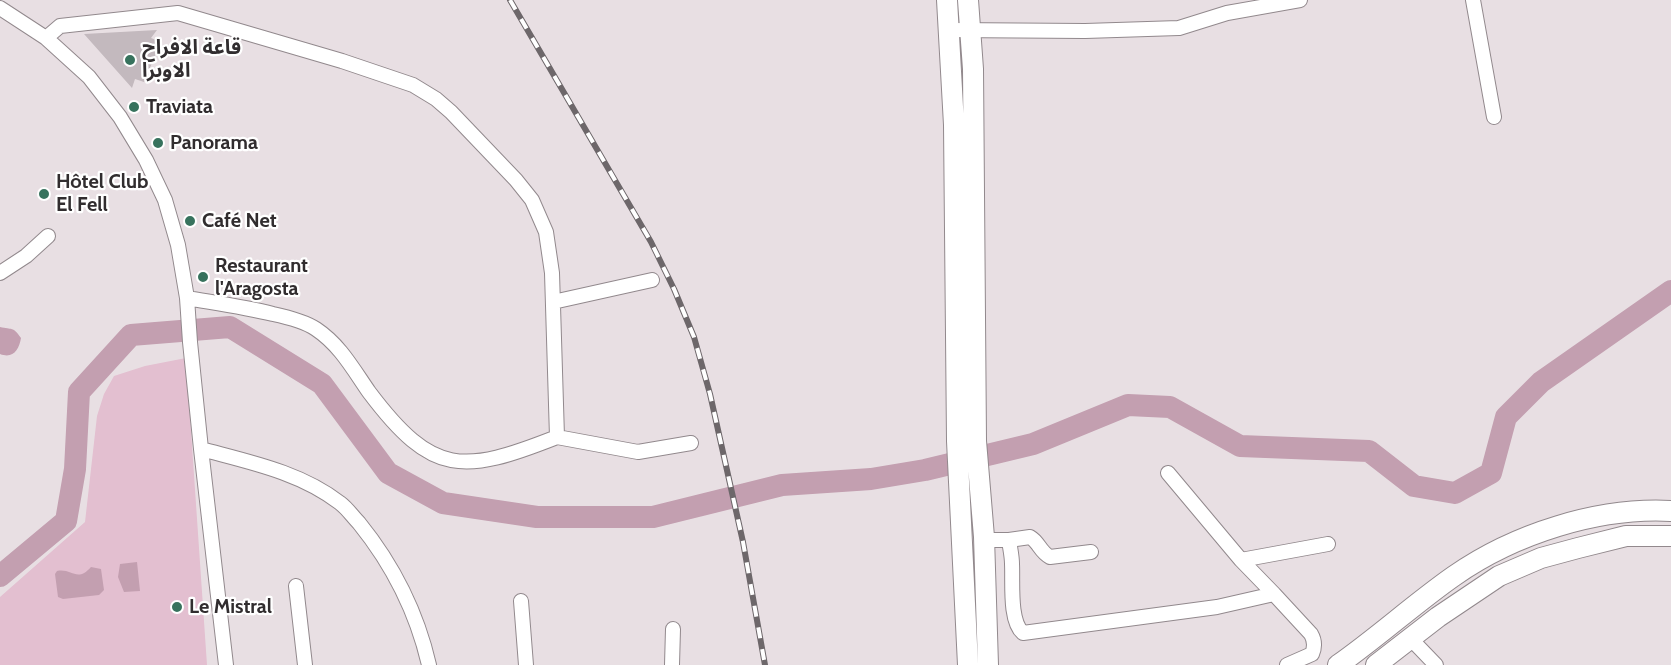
<!DOCTYPE html>
<meta charset="utf-8">
<style>
body{margin:0}
canvas{display:block;background:#e8dfe3}
</style>
<canvas width="1671" height="665"></canvas>
<script>
const ctx = document.querySelector('canvas').getContext('2d');
ctx.lineJoin = 'round';
function fillPath(path, color) { ctx.fillStyle = color; ctx.fill(path, 'evenodd'); }
function strokePath(path, color, width, dash) { ctx.strokeStyle = color; ctx.lineWidth = width; ctx.lineCap = dash ? 'butt' : 'round'; ctx.setLineDash(dash || []); ctx.stroke(path); }
function label(font, color, halo, rows, align = 'center') {
  ctx.font = font + ' Cabin,"Noto Sans Arabic",sans-serif'; ctx.lineWidth = 4.5; ctx.setLineDash([]); ctx.textBaseline = 'middle'; ctx.strokeStyle = halo; ctx.fillStyle = color; for (const [text, x, y, turn = 0] of rows) {
    ctx.save(); ctx.translate(x, y); ctx.rotate((+turn || 0) * Math.PI / 180); ctx.textAlign = isNaN(turn) ? turn : align; if (halo) ctx.strokeText(text, 0, 0); ctx.fillText(text, 0, 0); ctx.restore();
  }
}
const green = new Path2D(`
 M186 358 207 665H0V597L85 522 97 416 104 394 114 376 145 366Z`);
const water = new Path2D(`
 M0 327C12 330 13 326 21 338 19 350 13 359 0 354Z
 M137 562 140 591 124 592 118 577 120 564Z
 M91 567 101 569 104 590 99 595 63 599 58 597 55 574 57 571C72 568 77 583 91 567Z`);
const river = new Path2D(`
 M0 576 66 521 75 469 79 392 131 335 230 327 322 384 388 473 443 503 537 517H653L782 485 871 479 925 470 1033 444 1128 405 1170 407 1240 446 1369 451 1414 486 1455 493 1491 473 1506 417 1541 382 1671 291`);
const building = new Path2D(`
 M157 30 151 38 161 42 144 82 135 79 132 88 84 34Z`);
const minor = new Path2D(`
 M1473 0 1494 117
 M0 8 46 38 89 77 120 117 146 160 165 200 178 245 187 298 190 342 201 449 226 665
 M950 30 1085 31 1179 28 1227 13 1300 0
 M46 38 60 26 178 13 342 61 413 85 436 99 451 112 516 180 532 200 546 232 552 273 557 437C463 474 433 477 369 392 353 369 340 345 316 329 304 321 287 317 273 314 245 307 216 303 187 298
 M0 273 26 256 48 236
 M553 302 652 280
 M557 437 638 452 691 443
 M201 449C249 462 300 472 340 503 347 508 353 517 359 523 393 565 417 613 429 665
 M1168 473 1241 560 1274 594
 M984 537 992 540H1009C1010 548 1012 556 1012 564 1013 582 1009 621 1023 633L1217 607 1274 594 1311 634C1315 641 1315 647 1312 654L1287 665
 M1009 540 1030 537C1039 542 1040 552 1050 557L1091 552
 M1241 560 1328 544
 M296 586 305 665
 M521 601 526 665
 M1410 638 1436 665
 M672 665 673 629`);
const highway = new Path2D(`
 M947 0 954 125 957 441 968 665
 M968 0 973 69 976 441 984 537 988 665
 M1338 665C1378 637 1414 604 1454 576 1514 534 1598 507 1671 511
 M1376 665 1438 617 1499 576 1541 558 1578 548 1626 536H1671`);
const rail = new Path2D(`
 M510 0 651 242 674 289 694 337 710 394 743 542 765 665`);
const markers = [
 [130,60,6,"#37725d"],
 [134,107,6,"#37725d"],
 [158,143,6,"#37725d"],
 [44,194,6,"#37725d"],
 [190,221,6,"#37725d"],
 [203,277,6,"#37725d"],
 [177,607,6,"#37725d"]
];
const poiNames = [
 ["قاعة الافراح",142,48],
 ["الاوبرا",142,71],
 ["Traviata",146,107],
 ["Panorama",170,143],
 ["Hôtel Club",56,182],
 ["El Fell",56,205],
 ["Café Net",202,221],
 ["Restaurant",215,266],
 ["l'Aragosta",215,289],
 ["Le Mistral",189,607]
];
fillPath(green, '#e3bfd0');
fillPath(water, '#c39fb0');
strokePath(river, '#c39fb0', 22);
fillPath(building, '#c3b9be');
strokePath(minor, '#92898d', 16);
strokePath(highway, '#92898d', 22);
strokePath(minor, '#fff', 14);
strokePath(highway, '#fff', 20);
strokePath(rail, '#6d676a', 6);
strokePath(rail, '#fff', 4, [11]);
for (const [x, y, r, color] of markers) { const dot = new Path2D(); dot.arc(x, y, r, 0, 2 * Math.PI); ctx.fillStyle = color; ctx.fill(dot); strokePath(dot, '#fff', 2); }
label('bold 20px', '#312d2f', '#fff', poiNames, 'left');
</script>
